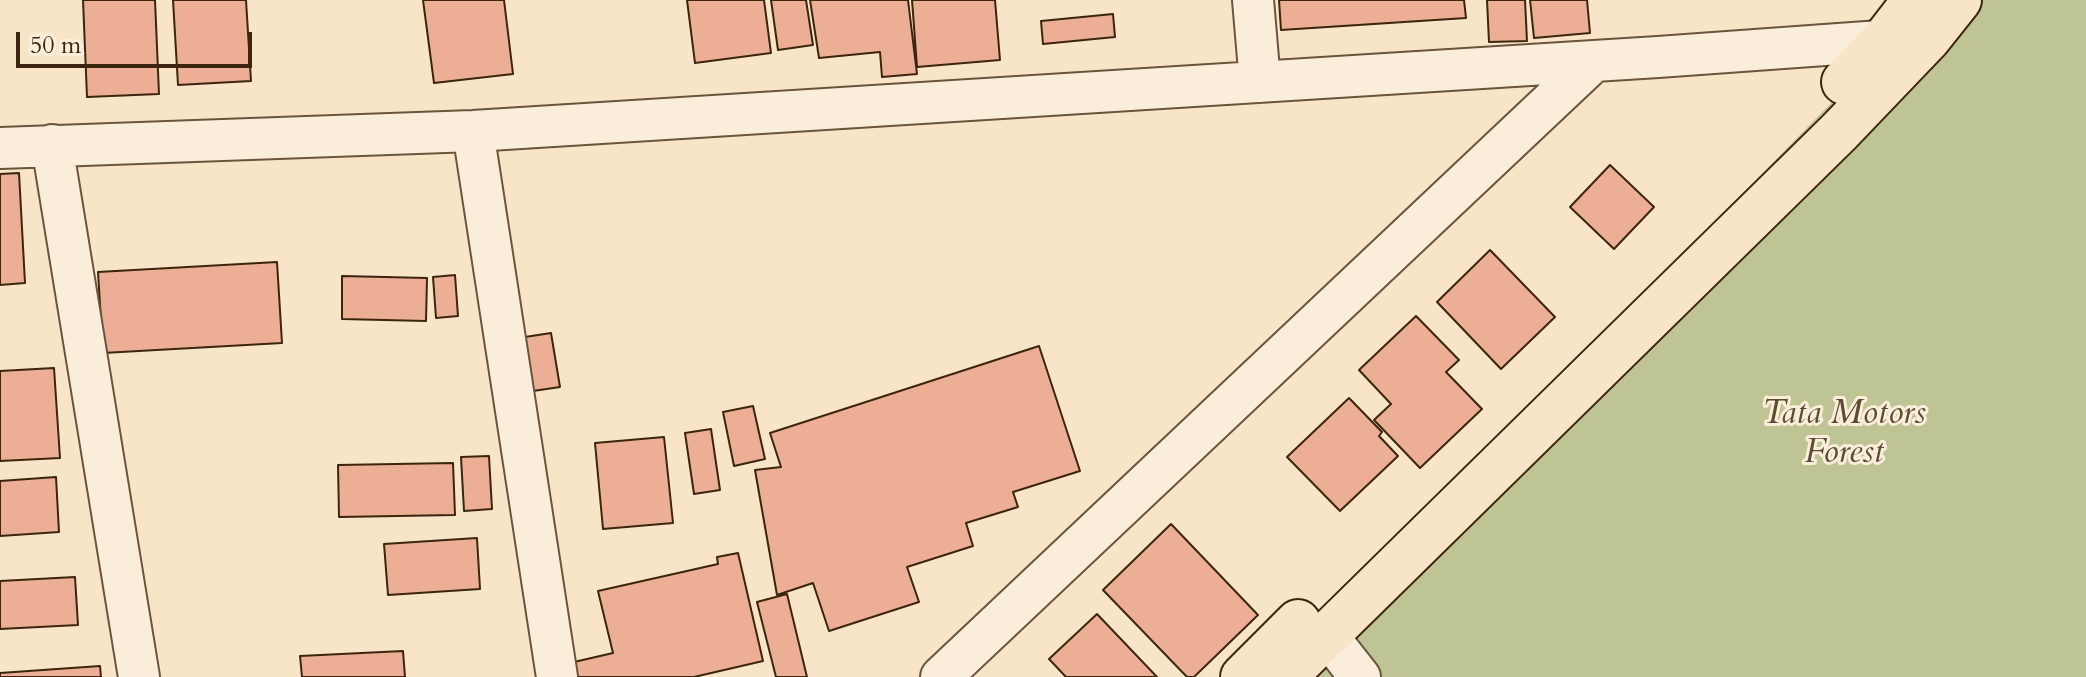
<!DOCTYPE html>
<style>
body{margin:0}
#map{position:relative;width:2086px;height:677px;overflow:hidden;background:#f8e5c7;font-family:Cardo,serif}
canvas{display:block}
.scale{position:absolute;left:16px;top:32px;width:236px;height:36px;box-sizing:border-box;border:4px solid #3b250e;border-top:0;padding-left:10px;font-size:24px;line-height:28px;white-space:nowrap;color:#3b250e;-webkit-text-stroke:6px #faeedb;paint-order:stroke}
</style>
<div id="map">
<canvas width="2086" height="677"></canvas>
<div class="scale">50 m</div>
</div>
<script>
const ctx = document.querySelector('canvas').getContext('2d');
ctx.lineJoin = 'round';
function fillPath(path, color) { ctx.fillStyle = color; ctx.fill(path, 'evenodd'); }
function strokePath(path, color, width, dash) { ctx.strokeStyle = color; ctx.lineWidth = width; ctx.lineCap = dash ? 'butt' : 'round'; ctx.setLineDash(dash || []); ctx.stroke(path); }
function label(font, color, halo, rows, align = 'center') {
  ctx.font = font + ' Cardo,serif'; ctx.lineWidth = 6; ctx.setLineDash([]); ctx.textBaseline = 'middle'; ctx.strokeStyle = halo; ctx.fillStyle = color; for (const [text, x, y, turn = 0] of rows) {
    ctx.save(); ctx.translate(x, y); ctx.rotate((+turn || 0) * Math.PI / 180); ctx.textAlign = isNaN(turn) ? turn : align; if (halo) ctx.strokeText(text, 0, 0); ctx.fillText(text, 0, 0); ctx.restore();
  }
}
const green = new Path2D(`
 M1932 0H2086V677H1269Z`);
const building = new Path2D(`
 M83 0H155L159 94 87 97Z
 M173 0H246L251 81 178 85Z
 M423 0H504L513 74 434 83Z
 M687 0H764L771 53 695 63Z
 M771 0H806L813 45 778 50Z
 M810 0H908L917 74 882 77 880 52 819 58Z
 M912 0H995L1000 60 917 67Z
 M1279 0H1464L1466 18 1281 30Z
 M1487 0H1525L1527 41 1489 42Z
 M1530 0H1587L1590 33 1534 38Z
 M1113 14 1115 37 1043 44 1041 21Z
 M1610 165 1654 207 1614 249 1570 207Z
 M19 173 25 283 0 285V174Z
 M1490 250 1555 317 1501 369 1437 302Z
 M277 262 282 343 103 353 98 272Z
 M455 275 458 316 436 318 433 277Z
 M342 276 427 278 426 321 342 319Z
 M1416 316 1459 360 1446 372 1482 409 1420 468 1374 420 1391 404 1359 370Z
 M551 333 560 387 533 391 525 337Z
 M1039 346 1080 471 1013 492 1018 507 966 523 973 546 907 567 919 602 829 631 813 583 777 595 755 470 781 467 770 433Z
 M54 368 60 458 0 461V371Z
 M1349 398 1382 432 1379 436 1398 456 1340 511 1287 457Z
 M753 406 765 459 734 466 723 412Z
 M711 429 720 490 694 494 685 433Z
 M664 437 673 523 603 529 595 443Z
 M489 456 492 509 464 511 461 457Z
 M453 463 455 515 339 517 338 465Z
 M56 477 59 532 0 536V481Z
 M1171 524 1258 615 1194 677H1187L1103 590Z
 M477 538 480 589 388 595 384 544Z
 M738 553 763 661 694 677H577L574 662 613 653 598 591 718 564 717 557Z
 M75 577 78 625 0 629V581Z
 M787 594 807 677H776L757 602Z
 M1097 614 1157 677H1066L1049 659Z
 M403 651 405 677H302L300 656Z
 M100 666 101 677H0V673Z`);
const minor = new Path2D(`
 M1253 0 1260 82
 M473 131 557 677
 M52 145 139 677
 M0 148 473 131 1658 57 1908 39
 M1327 635 1360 677
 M941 677 1594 61`);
const major = new Path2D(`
 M1844 82 1885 39 1915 0
 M1243 677 1298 622
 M1284 677 1839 132 1928 39 1959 0`);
const parkNames = [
 ["Tata Motors",1844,415],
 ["Forest",1844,454]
];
fillPath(green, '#bfc494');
fillPath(building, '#ecae94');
strokePath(building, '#3b250e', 2);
strokePath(minor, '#6a553c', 44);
strokePath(major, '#3b250e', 48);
strokePath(minor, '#faeedb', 40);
strokePath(major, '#f8e5c7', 44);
label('italic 34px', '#5c4d30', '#faeedb', parkNames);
</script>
